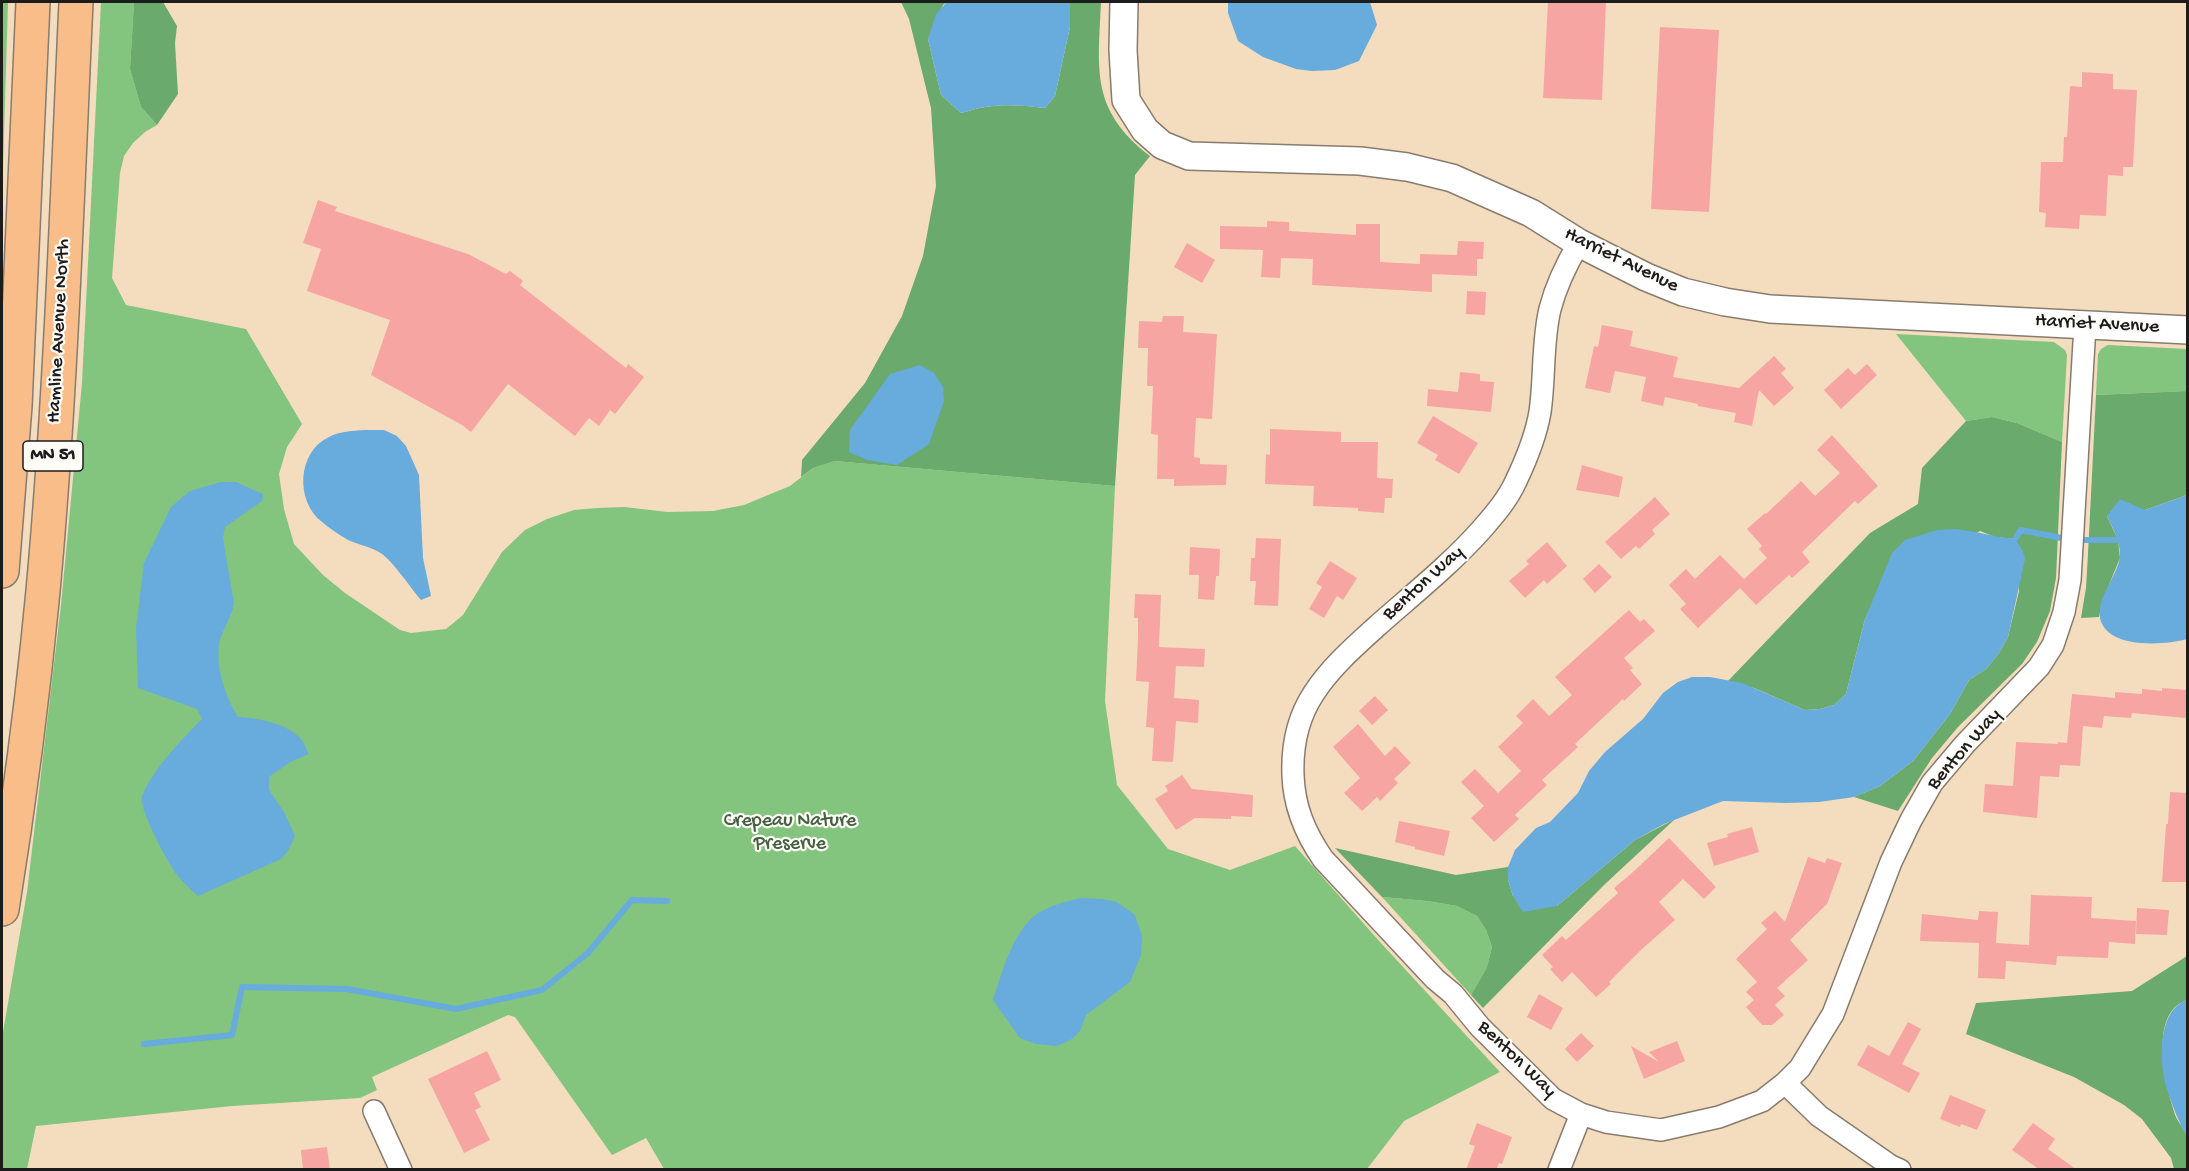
<!DOCTYPE html>
<style>
body{margin:0}
#map{position:relative;width:2189px;height:1171px;overflow:hidden;background:#f4dcbf;font-family:"Gochi Hand",sans-serif}
canvas{display:block}
.frame{position:absolute;inset:0;border:3px solid #1c1c1c;pointer-events:none}
</style>
<div id="map">
<canvas width="2189" height="1171"></canvas>
<div class="frame"></div>
</div>
<script>
const ctx = document.querySelector('canvas').getContext('2d');
ctx.lineJoin = 'round';
function fillPath(path, color) { ctx.fillStyle = color; ctx.fill(path, 'evenodd'); }
function strokePath(path, color, width, dash) { ctx.strokeStyle = color; ctx.lineWidth = width; ctx.lineCap = dash ? 'butt' : 'round'; ctx.setLineDash(dash || []); ctx.stroke(path); }
function label(font, color, halo, rows, align = 'center') {
  ctx.font = font + ' "Gochi Hand",sans-serif'; ctx.lineWidth = 4.5; ctx.setLineDash([]); ctx.textBaseline = 'middle'; ctx.strokeStyle = halo; ctx.fillStyle = color; for (const [text, x, y, turn = 0] of rows) {
    ctx.save(); ctx.translate(x, y); ctx.rotate((+turn || 0) * Math.PI / 180); ctx.textAlign = isNaN(turn) ? turn : align; if (halo) ctx.strokeText(text, 0, 0); ctx.fillText(text, 0, 0); ctx.restore();
  }
}
const green = new Path2D(`
 M2 2H8L2 201Z
 M101 2H134L130 69 141 107 157 125 145 132 133 143 124 156 120 173 112 278 126 305 246 329 302 424 287 447 279 474 284 509 294 544 323 575 345 593 400 630 411 633 446 629 463 615 502 552 525 530 547 519 574 510 597 508 625 507 667 512 713 511 744 505 790 486 813 468 835 461 1115 486 1105 701 1117 785 1168 849 1230 870 1295 846 1380 942 1500 1072 1404 1121 1367 1169H664L646 1138 612 1155 515 1017 508 1015 372 1077 377 1090 360 1098 232 1106 36 1126 27 1169 2 1170V1038L27 892 61 605 82 383Z
 M1896 334 2054 342 2065 350 2067 355 2062 442 2017 423 1992 417 1966 421Z
 M2108 345 2187 349V391L2096 395 2098 354 2101 349Z
 M1382 897 1427 901 1457 906 1477 916 1486 930 1492 947 1487 967 1471 995Z`);
const forest = new Path2D(`
 M134 2H163L177 26 175 43 178 94 157 125 141 107 130 69Z
 M901 2H947L943 5 928 39 941 95 961 113C991 103 1014 104 1045 108L1055 96 1070 27V2H1101C1098 70 1090 110 1150 156L1135 175 1115 486 835 461 813 468 801 477 802 460 865 383 902 316 923 256 936 186 931 108 909 19Z
 M2187 391V495L2145 510 2107 516 2118 540 2120 558 2102 602 2099 617 2081 618 2086 588 2088 554 2096 395Z
 M1992 417 2017 423 2062 442 2056 578 2050 611 2037 642 2022 664 1958 727 1932 758 1898 811 1854 797 1880 786 1913 761 1950 714 1969 680 1986 669 1999 653 2008 637 2019 591 2015 539 1995 537 1980 531 1879 589 1865 619 1846 694 1834 705 1820 709 1805 710 1754 688 1728 681 1870 533 1918 504 1922 468 1966 421Z
 M1675 819 1604 885 1483 1008 1471 995 1487 967 1492 947 1486 930 1477 916 1457 906 1427 901 1382 897 1335 848 1456 875 1508 867V880L1513 896 1557 906 1635 840Z
 M2187 956V1000C2147 1013 2166 1088 2176 1117 2179 1124 2186 1130 2187 1137 2189 1146 2187 1160 2187 1169H2174L2171 1158 2142 1119 2124 1105 2074 1077 1966 1034 1976 1003 2132 991Z`);
const water = new Path2D(`
 M947 2H1070V27L1055 96 1045 108C1013 104 991 103 961 113L941 95 928 39 936 14Z
 M1228 2H1370L1377 25 1359 61 1335 70 1312 71 1296 69 1263 57 1238 41 1228 13Z
 M920 365 934 373 943 387 944 401 929 444 897 465 867 460 849 452 850 430 890 374Z
 M365 430H384L397 436 406 446 419 475 423 558 431 596 421 600C410 587 395 564 382 554 372 547 359 545 348 540 340 535 329 528 322 522 295 501 297 452 329 437 340 431 353 431 365 430Z
 M221 482H236L263 494 262 501 225 527 223 538 234 603C232 616 225 625 221 637 213 661 225 696 238 717 257 718 285 723 299 737 304 741 306 749 309 754L290 762 269 777V790L284 812 295 836 288 851 281 859 198 896C191 890 184 883 178 876 169 865 138 808 142 796 153 769 182 739 202 719L197 709 138 688 136 628 144 563 171 507 190 491Z
 M2187 495V639C2159 647 2089 649 2101 603 2105 589 2120 568 2120 555 2120 541 2113 529 2107 516L2120 499 2145 510Z
 M1955 529C1976 531 1994 537 2015 539L2023 551 2025 559 2008 637 1999 653 1986 669 1969 680 1950 714 1913 761 1880 786 1854 797 1819 802 1786 803 1723 801 1664 824 1635 840 1557 906 1523 912 1513 896 1508 880V867L1515 850 1536 828 1550 822 1578 793 1589 771 1605 752 1643 719 1663 693 1678 682 1692 677H1710L1742 683 1805 710 1820 709 1834 705 1846 694 1865 619 1892 553 1905 540 1937 530Z
 M1081 898 1102 899 1117 902 1135 915 1142 936 1141 955 1130 982 1086 1015 1080 1031 1072 1039 1057 1046 1036 1044 1020 1038 993 1000C1002 973 1011 937 1033 917 1046 906 1065 902 1081 898Z
 M2187 1000H2188L2187 1137C2179 1122 2172 1106 2167 1089 2159 1064 2157 1010 2187 1000Z`);
const stream = new Path2D(`
 M2015 539 2021 530 2072 540H2118
 M144 1044 232 1035 242 987 347 989 456 1009 542 990 588 953 632 900 667 901`);
const building = new Path2D(`
 M1548 2H1606L1602 100 1543 98Z
 M1660 27 1719 30 1709 212 1651 209Z
 M2082 72 2113 74V89L2137 90 2133 167H2123V176L2108 175 2106 216 2080 215 2079 229 2045 227 2046 213 2039 212 2041 162H2063L2064 137H2067L2070 86 2082 87Z
 M318 200 337 207 335 211 468 254 506 274 510 271 523 281 520 285 626 368 628 364 644 377 615 414 610 410 599 426 589 418 575 436 508 384 471 432 462 425 371 375 390 320 307 291 321 249 303 243Z
 M1267 221 1289 222V231L1356 235V224H1380V262L1420 264V254L1457 255 1458 241 1484 242 1483 259H1477V276L1432 274V292L1312 285 1313 259 1281 258 1280 278 1261 277 1263 250 1220 249V226L1267 227Z
 M1187 243 1215 260 1202 283 1174 267Z
 M1467 291 1486 292 1485 315 1466 314Z
 M1163 316H1184L1183 332 1217 334 1212 419 1196 418 1194 457 1200 458V464L1227 465 1226 485 1174 486V479H1157L1158 435 1151 434 1153 386H1147L1148 348H1138L1139 321 1162 322Z
 M1602 325 1633 331 1630 346 1678 357 1673 377 1739 388 1774 356 1786 369 1781 373 1794 388 1774 406 1759 390 1752 426 1734 422 1736 413 1698 406V404L1665 397 1663 406 1641 401 1646 377 1615 371 1610 393 1585 388 1594 346 1598 347Z
 M1867 364 1877 375 1841 409 1824 390 1848 368 1855 375Z
 M1460 372 1480 374V381L1494 382 1491 412 1427 406 1428 389 1458 392Z
 M1433 416 1478 443 1459 474 1435 460 1438 455 1417 443Z
 M1270 429 1341 432V442H1378L1377 478 1393 479 1392 498H1385L1384 513 1358 511V508L1313 506 1314 486 1265 484 1266 454 1270 455Z
 M1832 435 1878 486 1858 504 1855 501 1802 552 1810 562 1792 578 1789 575 1756 605 1740 588 1698 628 1680 609 1686 604 1669 585 1686 569 1695 579 1720 555 1744 579 1767 558 1759 549 1762 546 1747 529 1765 513 1766 514 1801 481 1815 496 1840 473 1817 450Z
 M1582 465 1623 477 1619 497 1576 490Z
 M1655 497 1670 514 1652 530 1655 534 1639 549 1636 546 1621 559 1605 542Z
 M1256 538 1281 539 1278 606 1254 605 1256 581H1250L1251 558H1255Z
 M1547 542 1567 566 1547 584 1544 580 1525 598 1509 581 1529 564 1526 561Z
 M1190 547 1220 549 1219 576H1216L1214 600 1198 599 1199 575H1189Z
 M1330 561 1357 578 1343 600 1337 596 1324 618 1309 609 1322 587 1316 583Z
 M1599 564 1612 577 1595 593 1583 579Z
 M1135 594 1161 595 1159 647 1205 649 1204 667 1176 666 1174 698 1199 700 1198 723 1176 721 1173 762 1152 761 1154 728 1146 727 1149 682 1136 681 1138 638V618H1134Z
 M1629 610 1640 622 1644 619 1655 631 1624 658 1633 668 1630 670 1642 684 1624 701 1623 699 1575 744 1578 747 1542 780 1547 785 1515 815 1519 819 1494 842 1471 818 1484 806 1461 782 1475 769 1498 793 1521 771 1498 747 1523 723 1516 716 1533 699 1549 716 1572 695 1555 677Z
 M2162 688 2187 690 2186 718 2132 713 2131 718 2104 716 2102 728 2083 726 2080 766 2060 765 2059 777 2040 776 2037 818 1983 812 1985 784 2013 786 2016 742 2058 744V742L2067 743 2072 694 2115 698V692L2142 694V689L2162 691Z
 M1375 696 1388 710 1372 725 1359 711Z
 M1358 724 1385 756 1395 746 1411 763 1394 779 1398 783 1380 801 1377 797 1362 811 1344 793 1360 778 1333 747Z
 M1182 775 1192 789 1253 795 1252 817 1231 816V819L1195 818 1176 830 1155 799 1168 791 1165 786Z
 M2170 792 2187 793 2186 882H2162L2166 824H2168Z
 M1399 821 1450 831 1444 856 1415 849V847L1395 842Z
 M1752 827 1759 852 1714 866 1707 843 1728 837 1727 834Z
 M1669 838 1716 887 1704 899 1683 879 1659 902 1675 920 1642 949 1609 982 1611 984 1596 997 1572 972 1562 982 1550 969 1553 967 1542 955 1562 936 1566 940 1618 893 1614 888 1633 872Z
 M1808 857 1825 863 1827 858 1842 863 1827 904 1790 940 1808 960 1777 988 1785 996 1775 1005 1784 1015 1772 1025H1762L1746 1007 1754 1000 1746 992 1757 982 1736 959 1767 929 1761 923 1775 911 1785 922Z
 M2031 895 2092 897 2091 918 2136 921 2135 944 2109 942 2108 958 2057 956 2056 965 2006 961 2005 979 1978 978 1979 943 1920 941 1922 914 1978 920 1979 911 1998 912 1996 943 2029 945Z
 M2137 908 2169 910 2167 935 2136 934Z
 M1539 994 1563 1008 1551 1030 1527 1017Z
 M1908 1022 1921 1029 1902 1064 1920 1073 1909 1093 1857 1065 1868 1045 1889 1056Z
 M1581 1033 1594 1046 1577 1062 1565 1049Z
 M1677 1041 1685 1061 1644 1079 1631 1046 1659 1062 1649 1052Z
 M487 1051 501 1080 474 1093 481 1107 475 1110 490 1140 464 1153 428 1079Z
 M1950 1095 1986 1110 1977 1130 1961 1124 1960 1127 1940 1119Z
 M1477 1123 1512 1137 1502 1164 1499 1163 1496 1170H1466L1475 1146 1469 1144Z
 M2033 1123 2055 1139 2048 1149 2077 1170H2040L2012 1150Z
 M327 1147 330 1170H303L301 1150Z`);
const minor = new Path2D(`
 M1579 243C1567 263 1556 286 1550 309 1542 342 1545 378 1540 412 1536 436 1526 460 1516 481 1508 499 1495 514 1482 529 1450 565 1412 595 1376 627 1354 647 1330 668 1314 693 1298 717 1292 747 1293 775 1294 807 1305 833 1323 859L1435 979 1453 994 1480 1027 1553 1099 1581 1114 1606 1122 1661 1130 1719 1117 1762 1101 1785 1083 1800 1068 1833 1014 1891 862 1911 820 1932 783 1965 744 2039 667 2053 645 2064 612 2070 580 2085 325
 M1785 1083 1819 1116 1891 1166 1900 1170
 M374 1111 401 1170
 M1559 1170 1581 1114`);
const tertiary = new Path2D(`
 M1124 2 1123 50 1126 100 1145 130 1162 145 1189 156 1360 161 1407 167 1452 178 1531 213 1579 243 1646 277 1683 292 1725 302 1770 309 2188 330`);
const motorway = new Path2D(`
 M2 571 15 406 33 2
 M2 909C19 804 33 697 43 591 61 395 67 198 76 2`);
const shields = [
 [53,456,60]
];
const shieldNames = [
 ["MN 51",53,456]
];
const streetNames = [
 ["Harriet Avenue",1621,261,26],
 ["Harriet Avenue",2097,325,3],
 ["Hamline Avenue North",60,331,-87],
 ["Benton Way",1424,584,-42],
 ["Benton Way",1965,750,-49],
 ["Benton Way",1516,1060,44]
];
const parkNames = [
 ["Crepeau Nature",790,822],
 ["Preserve",790,845]
];
fillPath(green, '#83c57e');
fillPath(forest, '#6aaa6d');
fillPath(water, '#68abdd');
strokePath(stream, '#68abdd', 6);
fillPath(building, '#f7a5a3');
strokePath(minor, '#887c6e', 24);
strokePath(tertiary, '#887c6e', 30);
strokePath(motorway, '#887c6e', 36);
strokePath(minor, '#fff', 21);
strokePath(tertiary, '#fff', 27);
strokePath(motorway, '#f8bd88', 33);
for (const [x, y, w] of shields) { const box = new Path2D(); box.roundRect(x - w / 2, y - 15, w, 30, 4.5); ctx.fillStyle = '#fdfcf7'; ctx.fill(box); strokePath(box, '#1c1c1c', 1.5); }
label('bold 18px', '#1c1c1c', null, shieldNames);
label('20px', '#1c1c1c', '#fdfcf7', streetNames);
label('20px', '#456043', '#fdfcf7', parkNames);
</script>
